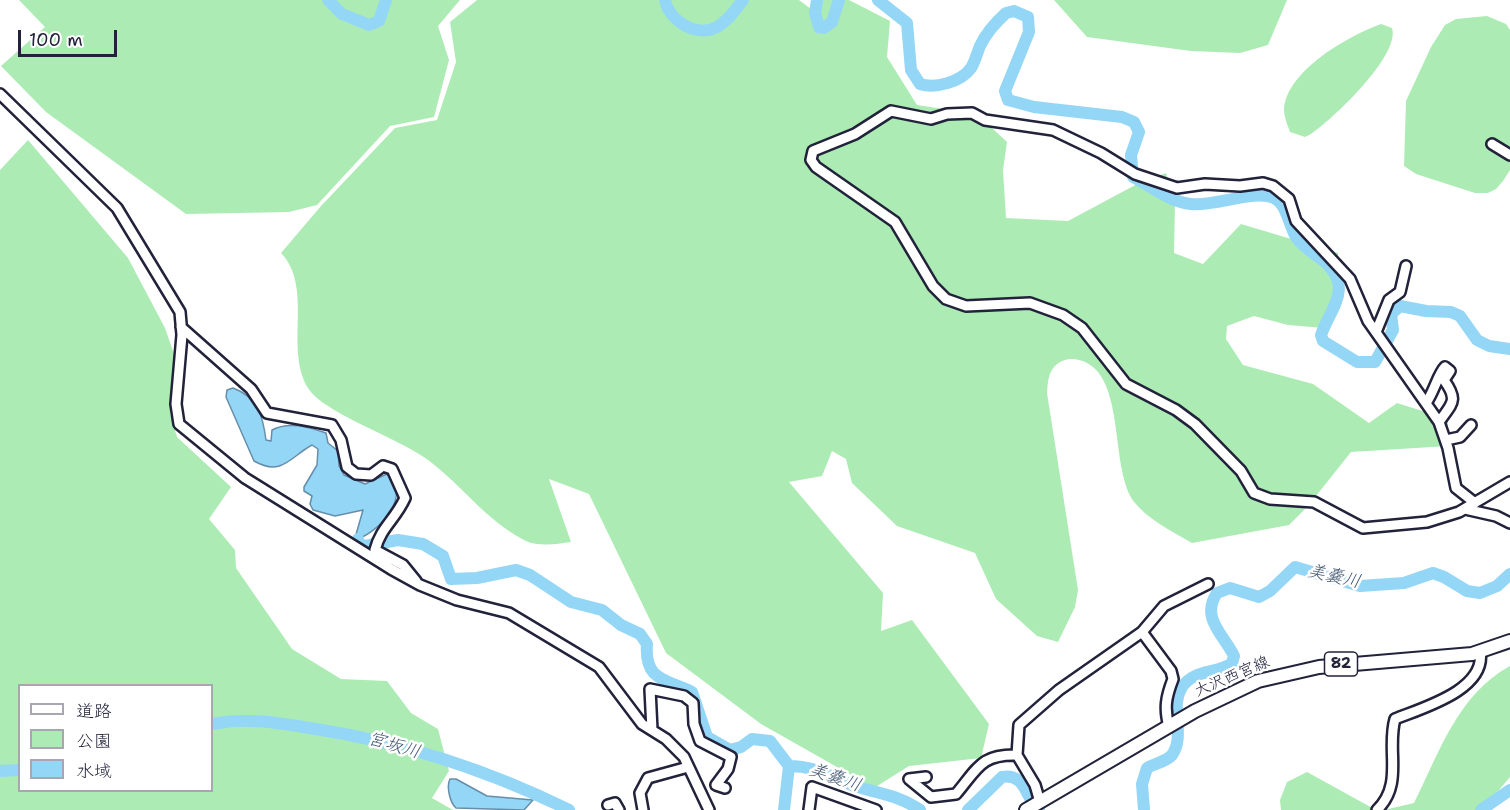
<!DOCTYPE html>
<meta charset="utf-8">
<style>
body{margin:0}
#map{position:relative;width:1510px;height:810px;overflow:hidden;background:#fff;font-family:"Shantell Sans","Klee One",sans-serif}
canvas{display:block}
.legend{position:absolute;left:18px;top:684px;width:195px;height:108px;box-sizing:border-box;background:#fff;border:2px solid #a7a7b1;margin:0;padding:8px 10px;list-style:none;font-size:18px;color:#22223b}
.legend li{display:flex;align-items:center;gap:12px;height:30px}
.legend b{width:30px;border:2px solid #a7a7b1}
.scale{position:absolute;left:18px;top:30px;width:99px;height:27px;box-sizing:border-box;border:3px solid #22223b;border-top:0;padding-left:8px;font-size:18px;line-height:21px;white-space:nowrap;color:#22223b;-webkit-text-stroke:4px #fff;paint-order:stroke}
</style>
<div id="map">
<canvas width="1510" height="810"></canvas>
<ul class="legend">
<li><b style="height:8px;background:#fff"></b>道路</li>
<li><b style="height:16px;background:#acecb4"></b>公園</li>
<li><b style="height:16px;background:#94d6f6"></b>水域</li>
</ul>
<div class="scale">100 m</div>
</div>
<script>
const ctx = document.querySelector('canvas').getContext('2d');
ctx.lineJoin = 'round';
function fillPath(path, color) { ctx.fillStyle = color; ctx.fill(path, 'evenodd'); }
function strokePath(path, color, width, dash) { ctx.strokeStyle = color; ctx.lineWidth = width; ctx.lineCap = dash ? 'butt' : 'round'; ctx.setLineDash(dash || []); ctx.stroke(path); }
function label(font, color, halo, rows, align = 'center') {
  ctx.font = font + ' "Shantell Sans","Klee One",sans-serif'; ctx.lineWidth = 5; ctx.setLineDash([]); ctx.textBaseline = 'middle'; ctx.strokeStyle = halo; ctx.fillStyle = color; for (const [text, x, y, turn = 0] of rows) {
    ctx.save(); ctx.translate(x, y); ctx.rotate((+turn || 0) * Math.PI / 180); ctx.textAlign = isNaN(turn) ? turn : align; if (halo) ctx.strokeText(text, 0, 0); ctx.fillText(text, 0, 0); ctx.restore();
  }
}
const green = new Path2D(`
 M19 0H460L438 26 449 60 434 117 390 126 317 205 289 212 186 214 46 112 1 66 45 27Z
 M477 0H799L811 9 817 0H849L890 21 887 57 917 105 977 114 1007 142 1003 170 1006 218 1068 221 1139 183 1166 173 1175 203 1174 253 1203 264 1241 224 1338 253 1335 298 1324 328 1288 325 1254 316 1227 326 1226 339 1243 365 1313 384 1369 423 1397 403 1448 419V446L1351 452 1308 506 1289 525 1192 543C1173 532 1149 520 1135 503 1108 470 1128 372 1079 360 1071 358 1064 359 1057 364 1048 372 1048 381 1047 393L1078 590 1075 607 1058 642 1037 636 996 599 975 553 897 526 852 483 846 459 832 451 822 476 789 482 883 593 881 631 912 620 989 724 981 758 909 766 874 788 761 724 666 653 589 494 549 479 571 542C557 544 539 547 526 541 486 521 463 486 428 460 401 439 323 413 308 388 284 348 314 288 281 253L321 206 395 128 437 120 456 62 450 22Z
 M1054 0H1287L1268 45 1240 53 1191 51 1087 37Z
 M1487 16 1506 24 1510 30V170L1503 181 1496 189 1488 193H1475L1416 174 1404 166 1406 101 1431 47 1445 25 1456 19Z
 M1381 24 1392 28C1401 55 1332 120 1311 134L1305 137 1290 132C1288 126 1284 117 1284 110 1286 71 1348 36 1381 24Z
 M28 140 128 258 165 328 174 354 170 413 177 437 231 487 209 519 235 550 236 568 292 649 341 679 387 681 411 713 438 729 449 771 432 798 453 810H0V170ZM20 686H212V790H20Z
 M1510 666V777L1482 810H1384L1414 803C1439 753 1458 694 1510 666Z
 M1307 772 1376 810H1281L1280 800 1287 782Z`);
const water = new Path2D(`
 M233 388C258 397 263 417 266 440L271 441 272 430C289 421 308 427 326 433L328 443 338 451 339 466 344 475 365 484 387 474C412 496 381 530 358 539L355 538 363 510 335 516 313 510 310 504 312 496 304 491V487L317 465 318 449 312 445C290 457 282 477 254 461L226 397 227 390Z
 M450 779H456L487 796 533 800 524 810 456 808C450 803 446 786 450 779Z`);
const river = new Path2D(`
 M328 0 342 14 369 25 379 21 386 0
 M665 0C669 21 697 38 717 27 729 20 735 10 743 0
 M817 0 815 13 819 27 824 28 832 22 839 0
 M878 0 907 23 911 70 920 84C935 89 961 82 971 68 975 62 977 53 980 46 986 33 996 22 1006 13L1014 11 1028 17 1029 32 1005 91 1008 100 1034 107 1122 117 1134 122 1139 132 1131 155 1133 177C1152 187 1170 202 1191 204 1215 207 1254 189 1274 198 1287 204 1289 226 1296 237 1303 247 1314 254 1324 261 1354 288 1331 307 1321 335L1323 341 1357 362H1375L1393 330 1391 314 1400 306 1426 311 1451 312 1460 316 1477 340 1489 346 1510 349
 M358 539V544L365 546 398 540 423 544 443 556 451 579 477 578 516 570 530 575 571 602 602 610 621 625 640 634 647 644C644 681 666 679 692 692L707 737 730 750 741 747 752 739 770 741 789 766
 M212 724C250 717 278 723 316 729 405 743 488 770 569 810
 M0 771 20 770
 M784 810 789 766C816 766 830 777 855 786 879 794 899 795 920 810
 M968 810 1002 777C1026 773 1025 798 1039 810
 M1144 810 1142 784 1147 768C1155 763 1166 762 1172 755 1186 735 1169 708 1182 687 1194 669 1217 674 1232 663L1234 656C1224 635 1200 618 1217 593L1230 588 1259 597 1270 591 1295 567 1360 586 1404 583 1433 573 1444 577 1467 591 1480 593 1497 586 1510 574
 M1481 810 1510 790`);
const minor = new Path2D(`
 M0 94 117 208 180 312 182 335 176 404 179 424 245 478 391 569 420 585 457 600 509 613 599 667 642 724 666 739 684 757 709 810
 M1492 144 1510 155
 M181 327 251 389 267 413 332 425 341 440 347 467 356 474 371 475 383 466 392 469 405 498C395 520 381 527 375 550L403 565 416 581
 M1376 332 1389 300 1400 292 1406 266
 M1426 403C1434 392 1438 374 1445 367L1450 371 1444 380C1459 401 1452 403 1439 422
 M1446 440 1460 437 1471 425
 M1475 503 1456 488 1448 448 1439 422 1368 321 1350 279 1296 221 1289 199 1273 186 1263 183 1240 186 1205 184 1177 188 1135 174 1101 153 1053 130 985 120 972 113 947 114 931 119 891 111 855 134 813 151 811 160 816 167 895 222 933 286 946 299 966 306 1030 303 1063 315 1082 328 1126 384 1176 410 1195 424 1241 471 1254 493 1270 499 1314 502 1363 528 1427 522 1459 512 1510 482
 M1465 509 1496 516 1510 523
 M1142 632 1171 671 1173 679C1166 697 1164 708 1169 727
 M652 730 650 689 684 696 693 703 694 724 700 741 731 757 728 769 716 785 725 788
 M926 777 909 779 931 797 956 794C978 768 981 754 1017 755
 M1040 802 1035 785 1017 755 1019 725 1059 690 1142 632 1164 606 1208 584
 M608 805 615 803 619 810
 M643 810 640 793 648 778 688 767
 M809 810 812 787 876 810
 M1377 810C1404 784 1386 750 1395 719 1422 708 1487 690 1480 651`);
const major = new Path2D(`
 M1026 810 1195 711 1258 681 1319 667 1472 654 1510 641`);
const shields = [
 [1341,664,33]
];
const shieldNames = [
 ["82",1341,664]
];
const streetNames = [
 ["大沢西宮線",1232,677,-23]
];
const waterNames = [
 ["美嚢川",1334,577,13],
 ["宮坂川",394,746,16],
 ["美嚢川",835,778,19]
];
fillPath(green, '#acecb4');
fillPath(water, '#94d6f6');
strokePath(water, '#668eab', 1.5);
strokePath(river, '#94d6f6', 12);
strokePath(minor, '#22223b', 14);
strokePath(major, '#22223b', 16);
strokePath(minor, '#fff', 9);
strokePath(major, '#fff', 12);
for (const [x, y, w] of shields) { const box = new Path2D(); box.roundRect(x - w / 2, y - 12, w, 24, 4.5); ctx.fillStyle = '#fff'; ctx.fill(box); strokePath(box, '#22223b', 1.5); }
label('bold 15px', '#22223b', null, shieldNames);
label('16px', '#22223b', '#fff', streetNames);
label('italic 18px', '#445873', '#fff', waterNames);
</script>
